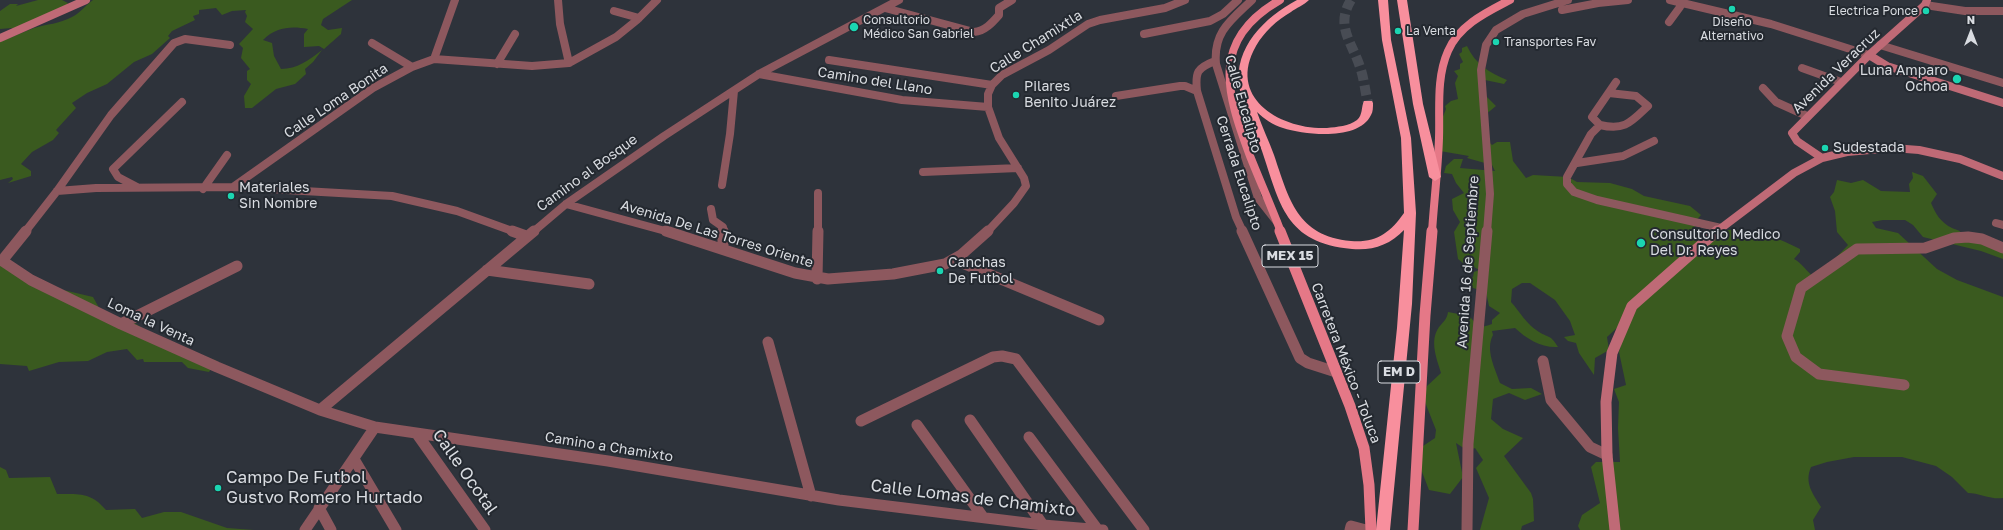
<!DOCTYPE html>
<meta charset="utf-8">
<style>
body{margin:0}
#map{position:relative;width:2003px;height:530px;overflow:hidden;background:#2e333b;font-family:"Golos Text",sans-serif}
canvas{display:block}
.north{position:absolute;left:1951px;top:12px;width:40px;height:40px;-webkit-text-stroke:3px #242930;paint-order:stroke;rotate:0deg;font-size:11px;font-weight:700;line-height:16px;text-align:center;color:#d9dce1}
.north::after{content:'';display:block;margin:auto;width:14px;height:18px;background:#d9dce1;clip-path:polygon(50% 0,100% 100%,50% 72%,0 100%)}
</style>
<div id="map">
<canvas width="2003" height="530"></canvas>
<div class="north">N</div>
</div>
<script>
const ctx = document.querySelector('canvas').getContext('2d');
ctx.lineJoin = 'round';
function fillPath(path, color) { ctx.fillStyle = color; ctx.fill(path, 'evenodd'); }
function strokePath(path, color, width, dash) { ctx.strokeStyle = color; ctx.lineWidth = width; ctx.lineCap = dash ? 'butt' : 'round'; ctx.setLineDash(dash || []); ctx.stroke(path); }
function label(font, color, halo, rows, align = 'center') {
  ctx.font = font + ' "Golos Text",sans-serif'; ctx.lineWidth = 4; ctx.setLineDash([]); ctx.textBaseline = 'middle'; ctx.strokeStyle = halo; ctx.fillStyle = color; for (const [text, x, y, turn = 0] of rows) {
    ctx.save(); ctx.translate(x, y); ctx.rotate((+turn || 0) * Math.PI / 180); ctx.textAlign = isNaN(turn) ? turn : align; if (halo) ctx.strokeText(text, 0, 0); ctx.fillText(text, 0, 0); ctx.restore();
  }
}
const green = new Path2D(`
 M38 0H62L68 3 65 7 13 30 12 28 0 29V11L10 4H18L16 6Z
 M93 0H352L323 19 321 25 328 30 342 28 341 34 324 49 319 46 304 47V34L308 29C291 26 276 27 263 40L272 43 274 56 281 69C297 69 309 60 322 50L313 62 305 69 306 74 295 84 276 89 252 108H245L244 96 251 84 247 80V71L250 69 241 58 243 48 239 44 253 29 245 22 247 16 245 12 246 10 232 11 222 15 216 8 199 10V14L193 16 195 20 172 31 168 36 170 38 152 54 134 62 107 84 87 93 72 103 76 108 56 130 59 133 53 140 32 152 21 164 31 171V176L8 183 13 179 12 177 0 180V42C12 37 23 32 34 28 47 24 59 24 72 17 79 14 86 5 93 0Z
 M1467 46C1475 64 1490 73 1507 80L1504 84 1485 80 1483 93 1496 106 1485 115 1486 139 1492 145 1497 142H1510L1513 161 1526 178 1533 175 1568 177 1577 182 1610 183 1632 189 1644 196 1690 206 1701 215 1693 224 1698 231 1705 236C1736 222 1770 234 1800 249V252L1794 259C1801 262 1807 272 1814 277L1827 267 1848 245 1837 232 1835 211 1830 197 1834 192 1837 180 1851 183 1863 180 1881 191 1910 192 1909 184 1913 178 1912 172 1923 176 1937 194 1931 203C1936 214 1940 222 1952 228 1957 230 1959 230 1963 234L2003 248V259L1981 251 1923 237 1913 225 1905 220H1883L1872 222 1876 228 1898 233 1937 269 1957 280 2003 297V498C1992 500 1979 493 1968 493L1952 477 1936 466 1902 457H1854L1827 462 1811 467C1804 483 1813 494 1821 507L1813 520 1815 530H1580L1578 526 1582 515 1600 503 1591 467 1596 462H1620L1618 428 1619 402 1614 389 1626 385 1619 352 1621 345 1619 326 1607 337 1609 350 1595 358 1594 375 1579 353 1576 343 1568 341 1564 337 1575 335 1570 321 1555 300 1530 283H1522L1512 289 1511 302C1520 312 1527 325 1539 332 1549 338 1551 335 1558 347 1541 348 1527 339 1515 328L1492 331 1493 335C1485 350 1495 368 1500 383L1512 389 1531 388 1542 394 1525 400 1509 393 1493 399 1491 419 1503 429 1523 438 1504 456 1531 493 1533 499 1534 521 1522 526 1521 530H1480L1489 498 1476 468 1483 460 1475 448 1468 451 1456 443 1463 477 1450 494 1429 490 1417 459 1420 448 1435 438 1436 430 1423 397 1427 386 1441 373C1437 359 1429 341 1439 327 1444 321 1447 319 1448 312L1469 316C1477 324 1478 330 1492 324V320L1500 313 1489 306 1486 292 1470 287 1467 282 1473 277 1474 272 1479 270 1471 265 1467 266 1458 259 1454 232 1460 222 1453 210 1452 199 1464 193 1456 183 1452 174 1444 173 1446 166 1454 159H1463L1460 168 1495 171 1492 165 1467 158 1469 156 1440 151 1442 119 1446 109 1445 106 1451 101 1458 99 1455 83 1458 76 1454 71 1460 69V64L1463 62 1459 54 1462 52V48Z
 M0 261 59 289 93 297 103 315 133 322 185 357 216 360 209 372 188 368 182 362H144L143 359 137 360 127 349 107 352 88 361 59 362 29 371 27 366 0 364Z
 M0 467 6 470 9 478 50 477 57 494C79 494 91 492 106 510L135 509 142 518 164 512H181L227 528 254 530H0Z`);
const highwayTunnel = new Path2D(`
 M1351 0C1335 26 1352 42 1360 67 1364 78 1365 91 1368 103`);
const streetFar1 = new Path2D(`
 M558 0 560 24 569 63
 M1252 0C1231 20 1213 32 1216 64L1258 198 1277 222
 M1670 0 1771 24 1869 55
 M1925 5 1965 11H2003
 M885 8 974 32C985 31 992 23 999 15V8L1012 0
 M1562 10 1598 3 1628 0
 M614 11 639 18
 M1669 22 1680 7 1681 2
 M1144 34 1210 21 1223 14 1238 0
 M372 43 412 67
 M1880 45 2003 83
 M434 59 455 0
 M829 60 992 85
 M1215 61C1197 68 1195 72 1197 91L1236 217 1243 232
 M497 64 515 34
 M1802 68 1841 82
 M759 74 902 100 988 107
 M1616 82 1592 117 1600 125 1591 134 1567 177V184L1574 192 1597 200 1721 228
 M1763 88 1776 102 1807 116
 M1116 96 1180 86H1185L1197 91
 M1600 125C1625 131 1631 122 1648 106L1636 96 1609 93
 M1577 163 1623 156 1654 141
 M923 172 1018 168
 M722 185 730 134 734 91
 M137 187 118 177 113 169 182 102
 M233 187 373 88 412 67 434 59 532 66 569 63 616 37 637 20 657 0
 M203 189 227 155
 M57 191 96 188 233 187 392 196 457 211 515 232
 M566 204 669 232
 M711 209 713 220 723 227V232
 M1996 223 2003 225
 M25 232 57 191 111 115 174 43 185 39 230 45
 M533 232 566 204 664 136 759 74 899 0
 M818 232V193
 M987 232 1014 203 1026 186 1024 178 999 138 988 107V94L992 85 1002 75 1049 50 1088 24 1100 20 1165 8 1185 0
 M1487 232 1490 194 1481 70 1486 45 1496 30 1523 14 1568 0`);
const street = new Path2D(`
 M26 231 5 257 4 262 31 280 121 324 217 367 320 410 375 427 608 461 839 500 1043 525 1103 530
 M512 231 526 236
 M666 231 795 273 828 279 893 274 945 264 961 255 988 231
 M723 231V249
 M1242 231 1300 358 1308 363 1336 372
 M955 260 1099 320
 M487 270 589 284
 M817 279 818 231
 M121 324 237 266
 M768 342 811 496
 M1543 361 1551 400 1590 447 1607 455
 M1904 385 1819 374 1796 357 1787 336 1801 288 1857 249 1925 248 1954 238 1968 237 1982 239 2003 248
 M320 410 534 231
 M970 420 1043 525
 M861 421 993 357 1002 356 1016 359 1144 530
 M917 425 983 517
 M417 434 485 530
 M1029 437 1098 530
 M354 459 396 530
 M319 508 331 530
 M305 530 375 427
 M1350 530 1351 526 1366 530
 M1467 530 1468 444 1487 231`);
const secondaryFar1 = new Path2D(`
 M0 38 86 0
 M1869 55 1887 66 2003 103
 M1822 158 1797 141 1792 133 1869 55 1925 5 1927 0
 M1716 232 1794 173 1822 158 1847 152 1893 148 1919 150 1960 159 2003 176`);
const secondary = new Path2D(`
 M1615 530 1607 455 1606 402 1612 353 1632 306 1717 231`);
const primaryFar1 = new Path2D(`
 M1280 0C1210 40 1226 92 1250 156 1260 181 1271 206 1281 232
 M1432 232C1434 201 1438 169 1439 138 1440 109 1436 78 1448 51 1459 25 1487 12 1510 0`);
const primary = new Path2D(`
 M1280 231 1350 406 1364 448 1369 485 1371 530
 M1413 530 1425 315 1432 231`);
const highway = new Path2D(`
 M1297 0H1309C1304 5 1296 8 1291 12 1277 20 1264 32 1256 46 1226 98 1281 130 1327 128 1337 127 1349 126 1357 120 1363 115 1361 107 1364 101H1372L1373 103C1373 107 1373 112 1371 115 1359 141 1305 135 1283 128 1273 125 1264 119 1257 112 1262 127 1269 141 1274 155 1289 199 1297 236 1351 241 1376 243 1390 233 1404 213L1401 138 1382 40 1378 0H1388L1391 40 1411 138 1416 213 1412 304 1390 530H1376L1397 328 1404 230C1390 245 1372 251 1352 249 1285 243 1280 204 1262 151 1254 129 1245 109 1239 87 1234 47 1264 18 1297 0Z
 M1397 0H1407L1423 104 1441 177 1435 181 1429 177 1413 104Z`);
const markers = [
 [1732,9,4,"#1bd5b1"],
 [1926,11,4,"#1bd5b1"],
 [854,27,5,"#1bd5b1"],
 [1398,31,4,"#1bd5b1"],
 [1496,42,4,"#1bd5b1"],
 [1957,79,5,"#1bd5b1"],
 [1016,95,4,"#1bd5b1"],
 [1825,148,4,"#1bd5b1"],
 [231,196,4,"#1bd5b1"],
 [1641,243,5,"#1bd5b1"],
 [940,271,4,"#1bd5b1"],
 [218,488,4,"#1bd5b1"]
];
const farPoinames = [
 ["Electrica Ponce",1918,11,"right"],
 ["Consultorio",863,20],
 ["Médico San Gabriel",863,34],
 ["Diseño",1732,22,"center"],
 ["Alternativo",1732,36,"center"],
 ["La Venta",1406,31],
 ["Transportes Fav",1504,42]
];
const shields = [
 [1290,256,56],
 [1399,372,42]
];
const shieldNames = [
 ["MEX 15",1290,256],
 ["EM D",1399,372]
];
const streetNames = [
 ["Calle Chamixtla",1036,42,-32],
 ["Avenida Veracruz",1836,71,-44],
 ["Camino del Llano",875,81,9],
 ["Calle Loma Bonita",336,101,-34],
 ["Calle Eucalipto",1243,104,74],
 ["Camino al Bosque",587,173,-36],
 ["Cerrada Eucalipto",1239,173,72],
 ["Avenida De Las Torres Oriente",717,234,17],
 ["Avenida 16 de Septiembre",1468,262,-86],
 ["Loma la Venta",151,322,25],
 ["Carretera México - Toluca",1346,363,69],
 ["Camino a Chamixto",609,447,9]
];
const poiNames = [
 ["Luna Amparo",1948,71,"right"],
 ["Ochoa",1948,87,"right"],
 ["Pilares",1024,87],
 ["Benito Juárez",1024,103],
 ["Sudestada",1833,148],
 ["Materiales",239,188],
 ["Sin Nombre",239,204],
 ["Consultorio Medico",1650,235],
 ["Del Dr. Reyes",1650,251],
 ["Canchas",948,263],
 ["De Futbol",948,279]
];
const nearStreetnames = [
 ["Calle Ocotal",465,472,55],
 ["Calle Lomas de Chamixto",973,498,7]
];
const nearPoinames = [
 ["Campo De Futbol",226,478],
 ["Gustvo Romero Hurtado",226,498]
];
fillPath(green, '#3a5a1f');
strokePath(highwayTunnel, '#484c54', 10, [10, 5]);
strokePath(streetFar1, '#8d585e', 8);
strokePath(street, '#8d585e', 11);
strokePath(secondaryFar1, '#bf6a76', 8);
strokePath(secondary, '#bf6a76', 11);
strokePath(primaryFar1, '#e57887', 8);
strokePath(primary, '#e57887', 11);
fillPath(highway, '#f88f9d');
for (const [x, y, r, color] of markers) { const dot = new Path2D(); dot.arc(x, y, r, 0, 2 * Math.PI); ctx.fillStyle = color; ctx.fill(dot); strokePath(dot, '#242930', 1.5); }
label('12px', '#d9dce1', '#242930', farPoinames, 'left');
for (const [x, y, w] of shields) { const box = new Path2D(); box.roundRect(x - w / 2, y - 11, w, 22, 3); ctx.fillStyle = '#242930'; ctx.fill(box); strokePath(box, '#d9dce1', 1); }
label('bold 13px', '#d9dce1', null, shieldNames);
label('14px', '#d9dce1', '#242930', streetNames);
label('14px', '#d9dce1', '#242930', poiNames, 'left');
label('17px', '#d9dce1', '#242930', nearStreetnames);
label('17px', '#d9dce1', '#242930', nearPoinames, 'left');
</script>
